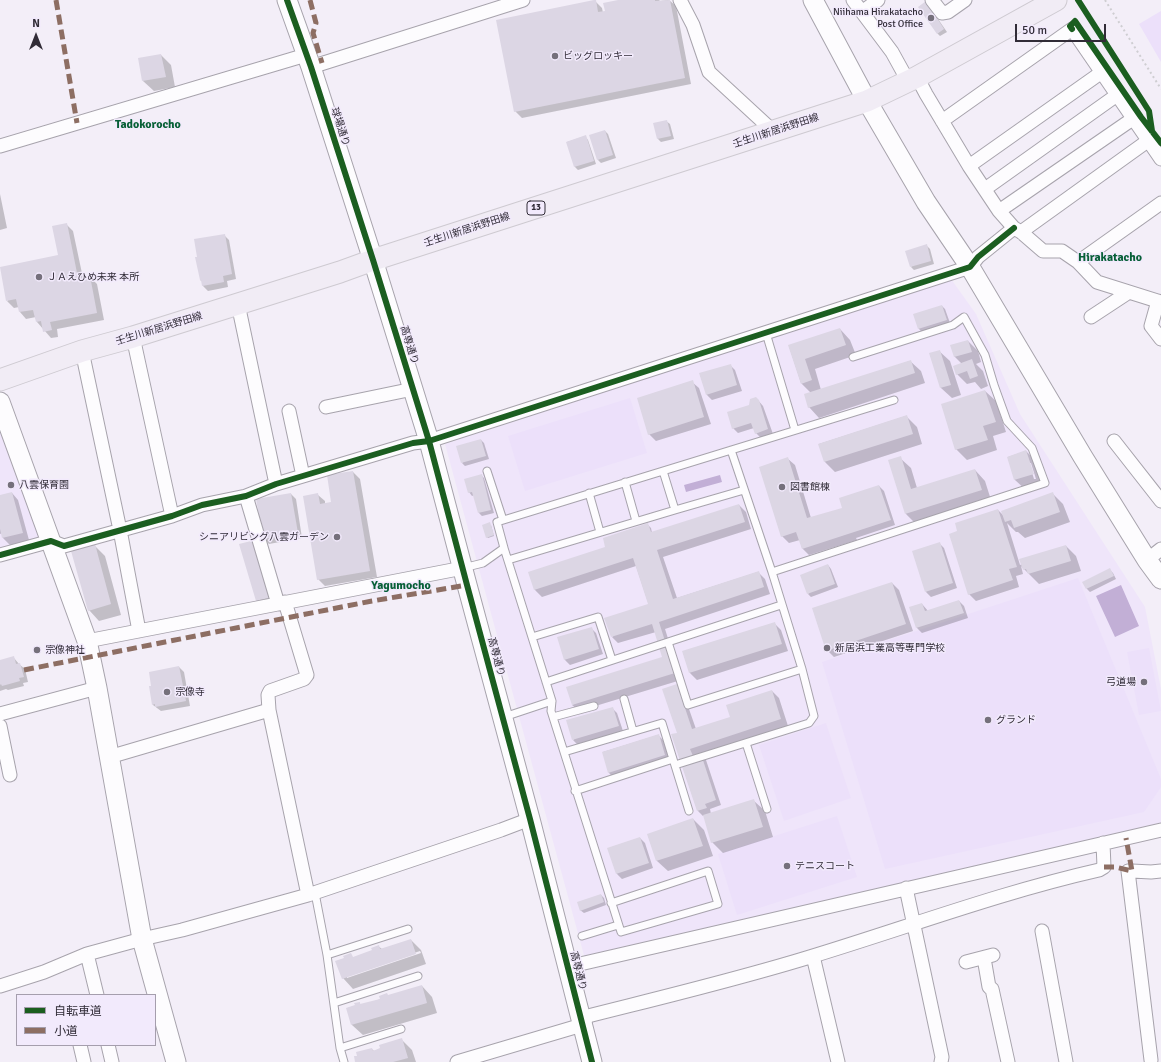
<!DOCTYPE html>
<meta charset="utf-8">
<style>
body{margin:0}
#map{position:relative;width:1161px;height:1062px;overflow:hidden;background:#f3eef8;font-family:Signika,"Noto Sans JP",sans-serif}
canvas{display:block}
.legend{position:absolute;left:16px;top:994px;width:140px;height:52px;box-sizing:border-box;background:#f2eafc;border:1px solid #a59ead;margin:0;padding:5px 7px;list-style:none;font-size:12px;color:#312c37}
.legend li{display:flex;align-items:center;gap:8px;height:20px}
.legend b{width:20px;border:1px solid #a59ead}
.north{position:absolute;left:16px;top:16px;width:40px;height:40px;-webkit-text-stroke:3px #f2eafc;paint-order:stroke;rotate:0deg;font-size:11px;font-weight:700;line-height:16px;text-align:center;color:#312c37}
.north::after{content:'';display:block;margin:auto;width:14px;height:18px;background:#312c37;clip-path:polygon(50% 0,100% 100%,50% 72%,0 100%)}
.scale{position:absolute;left:1015px;top:24px;width:91px;height:18px;box-sizing:border-box;border:2px solid #312c37;border-top:0;padding-left:5px;font-size:12px;line-height:14px;white-space:nowrap;color:#312c37;-webkit-text-stroke:3px #f2eafc;paint-order:stroke}
</style>
<div id="map">
<canvas width="1161" height="1062"></canvas>
<ul class="legend">
<li><b style="height:5px;background:#1b5e20"></b>自転車道</li>
<li><b style="height:5px;background:#8d6e63"></b>小道</li>
</ul>
<div class="north">N</div>
<div class="scale">50 m</div>
</div>
<script>
const ctx = document.querySelector('canvas').getContext('2d');
ctx.lineJoin = 'round';
function fillPath(path, color) { ctx.fillStyle = color; ctx.fill(path, 'evenodd'); }
function strokePath(path, color, width, dash) { ctx.strokeStyle = color; ctx.lineWidth = width; ctx.lineCap = dash ? 'butt' : 'round'; ctx.setLineDash(dash || []); ctx.stroke(path); }
function label(font, color, halo, rows, align = 'center') {
  ctx.font = font + ' Signika,"Noto Sans JP",sans-serif'; ctx.lineWidth = 3; ctx.setLineDash([]); ctx.textBaseline = 'middle'; ctx.strokeStyle = halo; ctx.fillStyle = color; for (const [text, x, y, turn = 0] of rows) {
    ctx.save(); ctx.translate(x, y); ctx.rotate((+turn || 0) * Math.PI / 180); ctx.textAlign = isNaN(turn) ? turn : align; if (halo) ctx.strokeText(text, 0, 0); ctx.fillText(text, 0, 0); ctx.restore();
  }
}
const built = new Path2D(`
 M951 279 976 314 1020 414 1145 607 1161 689V825L585 959 445 444Z
 M2 430 44 540 0 551V431Z`);
const green = new Path2D(`
 M1161 11V62L1139 24Z
 M630 398 647 453 525 491 508 436Z
 M1078 578 1161 779V787L1144 812 885 869 822 662Z
 M1149 648 1161 711 1139 715 1127 652Z
 M826 723 851 798 784 821 759 745Z
 M837 816 857 877 737 915 718 854Z`);
const water = new Path2D(`
 M720 475 722 482 686 492 684 485Z
 M1121 585 1139 626 1115 637 1096 596Z`);
const shadow = new Path2D(`
 M623 0H659L660 1 669 0 676 6 691 84 522 118 515 111 595 1 602 8 603 13Z
 M929 6 947 32 940 36 937 33Z
 M161 55 171 65 175 87 154 91 143 81 139 59Z
 M666 121 670 124 674 139 661 142 658 139 654 124Z
 M605 131 608 134 616 158 601 163 598 160Z
 M585 136 588 140 596 164 578 170 575 167 567 142Z
 M0 194 7 228 0 230Z
 M66 224 73 231 83 278 90 277 97 284 104 320 57 329 58 337 51 338 37 322 36 317 26 319 20 312 19 307 14 308 7 301 59 256Z
 M224 235 229 240 236 279 227 281 228 287 208 291 203 286V282L200 280Z
 M926 245 930 249 934 264 914 270 911 267Z
 M942 306 945 309 950 323 922 332 919 329 915 315Z
 M840 329 850 340 856 355 815 369 821 390 910 361 921 371 925 383 819 418 809 407 811 393 801 383 789 346Z
 M968 341 978 351 981 362 976 364 983 371 988 386 981 389 975 382 967 384 957 374 962 364 954 356Z
 M939 351 950 361 961 395 952 398 941 388 930 354Z
 M730 365 735 370 742 391 712 400 707 395 700 374Z
 M692 382 699 388 711 424 656 441 649 434Z
 M985 391 996 401 1006 432 993 436 997 450 967 460 956 449Z
 M756 398 763 406 773 434 761 438 756 433 754 428 738 433 733 428Z
 M906 416 917 427 922 444 835 472 825 462 819 444Z
 M481 440 484 443 489 459 465 466 462 463Z
 M1026 451 1037 462 1044 485 1026 490 1015 480 1008 457ZM1029 463H1031L1036 479H1034Z
 M900 458 911 468 917 488 975 470 985 481 991 500 916 524 906 514Z
 M788 459 795 465 811 518 844 511 879 486 884 491 895 525 856 538 857 540 809 555 802 548 800 540 789 543 782 536Z
 M353 472 360 479 377 577 325 586 318 579V495L325 501V504L332 503Z
 M481 475 484 478 494 513 482 516 479 513 474 495 472 496 469 492Z
 M12 493 18 500 29 540 10 545 3 538 2 533 0 534V496Z
 M291 494 296 499 302 538 269 544 264 539Z
 M1053 494 1063 504 1070 522 1025 538 1018 532H1016L1007 523 1020 565 1066 546 1076 556 1081 571 1039 584 1021 566 1023 574 1016 576 1019 587 976 601 969 594 998 510 1004 516Z
 M739 505 746 512 751 529 663 557 677 598 758 572 765 579 770 594 665 629 681 680 579 711 572 705 664 658 656 632 618 643 612 637 649 605 636 566 542 597 535 590 529 573 608 547 648 525 651 528 652 533Z
 M491 525 494 536 488 538 487 537Z
 M939 543 944 548 957 588 931 597 926 592Z
 M240 545 274 600 260 604 257 601Z
 M95 546 105 556 121 615 99 621 89 610Z
 M828 565 831 569 838 587 811 597 808 594Z
 M1110 570 1113 573 1116 579 1090 592 1087 589 1084 582Z
 M892 583 899 590 913 631 834 657 827 650Z
 M959 601 964 606 968 618 922 633 917 628 910 608 922 604 928 611Z
 M774 623 781 630 788 651 697 680 690 673 683 652Z
 M591 628 596 633 603 654 570 665 565 660 559 638Z
 M14 658 19 664 25 669 28 682 23 683 24 686 8 690 6 689 0 691V661Z
 M179 667 184 672 190 706 161 711 153 705 150 687Z
 M677 685 683 692 696 729 731 718 772 691 779 698 788 726 700 754 706 760 721 805 710 809 711 814 754 801 765 811 773 837 723 853 712 842 704 816H703L698 811 678 753Z
 M612 708 617 713 623 731 578 745 573 740Z
 M658 735 663 740 670 760 614 778 609 773 603 752Z
 M693 819 704 830 713 856 668 871 657 861 648 835Z
 M640 838 645 843 653 868 622 879 617 874 609 849Z
 M601 895 604 898 606 905 584 913 580 910Z
 M411 940 421 950 426 964 353 989 343 978 354 958 373 951 378 946 382 949ZM420 951 421 953 347 978V976Z
 M422 986 432 997 437 1013 363 1035 352 1025 348 1008 356 1006 359 1003 362 1005Z
 M402 1040 412 1050 416 1062H357L372 1049 374 1051Z`);
const building = new Path2D(`
 M594 0H596L598 12 605 11 603 3 618 0H655V1L670 0 685 78 514 112 496 20Z
 M926 1 944 29 937 34 918 7Z
 M161 54 166 77 142 81 138 58Z
 M667 120 671 136 657 139 653 123Z
 M605 130 613 155 597 160 589 135Z
 M586 135 594 161 574 167 566 142Z
 M67 223 78 278 90 276 97 313 50 322 52 330 43 332 41 321 36 322 33 310 19 312 16 299 6 301 0 267 58 255 52 226Z
 M225 234 232 274 223 276 224 282 202 286 201 280H200L195 257H197L194 239Z
 M927 244 931 261 910 267 905 251Z
 M942 305 947 320 918 329 913 314Z
 M840 328 846 345 805 359 812 380 801 384 788 345Z
 M968 340 972 352 954 357 950 345Z
 M940 350 951 385 940 388 929 353Z
 M972 359 978 376 970 379 967 371 956 375 953 366Z
 M911 360 915 373 808 408 804 394Z
 M731 364 737 385 706 395 699 373Z
 M693 380 704 417 648 435 637 398Z
 M985 390 996 422 983 426 988 440 955 450 941 404Z
 M756 397 759 400 768 429 755 434 751 423 732 429 727 412 749 405 750 399Z
 M907 415 913 434 824 462 818 444Z
 M481 439 486 456 461 463 456 446Z
 M1026 450 1034 474 1014 480 1007 457Z
 M901 456 911 489 975 469 982 490 905 514 888 460Z
 M788 457 807 518 842 508 839 498 879 485 891 520 802 549 796 532 781 537 759 467Z
 M353 471 370 571 317 580 303 496 318 493 320 504 331 502 327 475Z
 M482 474 491 510 478 513 472 492 468 493 464 479Z
 M12 492 23 533 2 538 0 529V495Z
 M1053 492 1060 512 1014 528 1011 520 1005 522 1001 511Z
 M291 493 298 533 263 539 256 499Z
 M739 504 745 522 657 550 673 599 759 571 764 587 659 622 675 673 572 705 566 687 662 657 652 624 611 637 604 618 648 604 633 558 534 590 528 572 605 547 603 538 648 523 651 532Z
 M998 509 1017 567 1009 569 1013 580 968 595 949 534 957 531 955 523Z
 M490 522 494 535 486 538 482 525Z
 M255 540 271 597 256 601 239 544Z
 M940 542 953 583 925 592 912 551Z
 M95 544 111 604 88 611 71 551Z
 M1066 545 1071 561 1028 574 1026 569 1023 570 1019 559Z
 M828 564 835 584 807 594 800 575Z
 M1110 568 1114 576 1086 589 1082 582Z
 M892 582 906 624 826 651 812 608Z
 M959 600 964 613 916 628 909 607 922 603 925 611Z
 M775 622 782 644 689 673 682 651Z
 M592 627 599 649 564 660 557 637Z
 M14 656 16 664 20 663 24 677 19 678 20 681 2 686 1 684 0 685V660Z
 M179 666 186 701 155 707V704L152 705 149 686H151L149 672Z
 M677 684 692 729 730 717 726 705 772 690 781 719 690 749 693 756 701 754 716 800 705 804 707 808 697 811 671 734 677 733 662 689Z
 M613 707 619 726 572 740 566 720Z
 M659 734 665 755 608 773 602 752Z
 M754 799 763 827 711 843 703 815Z
 M693 818 703 846 656 861 647 834Z
 M640 837 649 863 616 874 607 848Z
 M601 894 604 902 580 911 577 902Z
 M411 939 416 954 342 979 335 961 344 958 343 956 351 953 353 957 372 950 371 948 379 945 380 949Z
 M422 985 427 1003 351 1025 346 1008 355 1005 354 1003 360 1002V1004L380 999 379 996 387 993 388 995Z
 M402 1038 408 1058 393 1062H355L354 1056H357L356 1052 372 1048 373 1051 380 1048 379 1045Z`);
const path = new Path2D(`
 M1078 0 1149 111 1151 122
 M1105 0 1161 89`);
const lane = new Path2D(`
 M766 333 795 430
 M731 450 772 572
 M487 471 503 520
 M625 482 636 521
 M589 493 600 532
 M675 510 744 490
 M504 548 497 522 894 400
 M508 560 675 510 663 471
 M463 568 483 563 504 548 552 701 504 717
 M532 637 598 617 612 660
 M668 642 688 705 802 669 814 716 809 723 675 765
 M802 669 772 572 1045 483 1032 448 1007 421 994 385 985 355 964 317 953 325 853 357
 M546 682 781 605
 M624 699 633 731
 M552 701 551 711 621 932 718 904 708 871 611 903
 M553 717 594 706
 M746 743 767 809
 M564 752 662 723 673 759
 M575 791 673 759 689 811
 M315 893 327 955 340 1048 344 1062
 M582 936 618 925
 M327 955 408 929
 M334 1003 418 976
 M340 1048 401 1029`);
const street = new Path2D(`
 M680 0 693 25 709 72 774 132
 M853 0 892 52 908 81
 M932 0 942 13 948 12 965 0
 M862 12 878 0
 M311 67 523 0
 M917 77 926 94 969 166 999 211 1014 228 1021 232 1043 251H1062L1078 262 1161 203
 M942 121 1072 29 1161 159
 M0 146 306 55
 M969 166 1102 72
 M985 189 1117 95
 M999 211 1134 118
 M1021 232 1149 140
 M1078 262 1097 282 1161 302
 M1158 301 1151 326 1161 339
 M238 304 276 484
 M1091 317 1129 292
 M133 337 172 516
 M82 351 120 530 139 631
 M326 407 413 389
 M289 411 303 476
 M1114 441 1161 501
 M246 496 278 604
 M0 555 51 541 64 546 172 516 202 505 246 496 276 484 413 443 429 441 970 267 978 257 1014 228
 M1147 560 1161 549
 M285 602 307 675 304 679 270 691 268 695 269 710 308 895
 M87 641 463 568
 M0 714 97 688
 M0 726 10 775
 M109 757 269 710
 M1128 871 1151 1060
 M1132 871 1151 872 1161 871
 M906 888 942 1057 941 1062
 M1042 931 1066 1062
 M87 954 97 995
 M813 956 838 1062
 M984 958 989 987 992 989 1008 1062
 M966 962 993 955
 M567 967 1161 830
 M0 986 44 972 87 954 142 939 182 930 308 895 501 830 530 819
 M80 1045 84 1062
 M108 1045 112 1062
 M457 1062 582 1025 588 1016C663 997 739 979 813 956 908 927 1002 892 1099 870L1104 867 1103 843`);
const secondary = new Path2D(`
 M287 0 311 67 373 260 429 441 467 585 530 819 592 1062
 M813 0 867 101 926 202 970 267 1083 457 1147 560 1161 579
 M0 402 87 641 97 688 142 939 176 1062`);
const primary = new Path2D(`
 M0 380 82 351 133 337 340 272 373 260 867 101 917 77 1056 0`);
const quiet = new Path2D(`
 M56 0 77 123
 M310 0 316 23 313 33 322 63
 M24 670 372 601 467 585
 M1104 867H1115L1132 871 1126 838`);
const cycleway = new Path2D(`
 M287 0 311 67 373 260 429 441 467 585 530 819 592 1062
 M1078 0 1149 111 1152 131
 M1072 29 1070 26 1075 21 1141 117 1161 143
 M0 555 51 541 64 546 172 516 202 505 246 496 276 484 413 443 429 441 970 267 978 257 1014 228`);
const markers = [
 [931,18,4,"#75707b"],
 [555,56,4,"#75707b"],
 [39,277,4,"#75707b"],
 [11,485,4,"#75707b"],
 [782,487,4,"#75707b"],
 [337,537,4,"#75707b"],
 [827,648,4,"#75707b"],
 [37,650,4,"#75707b"],
 [1144,682,4,"#75707b"],
 [167,692,4,"#75707b"],
 [988,720,4,"#75707b"],
 [787,866,4,"#75707b"]
];
const shields = [
 [536,208,18]
];
const shieldNames = [
 ["13",536,208]
];
const poiNames = [
 ["Niihama Hirakatacho",923,12,"right"],
 ["Post Office",923,24,"right"],
 ["ビッグロッキー",563,56],
 ["ＪＡえひめ未来 本所",47,277],
 ["八雲保育園",19,485],
 ["図書館棟",790,487],
 ["シニアリビング八雲ガーデン",329,537,"right"],
 ["新居浜工業高等専門学校",835,648],
 ["宗像神社",45,650],
 ["弓道場",1136,682,"right"],
 ["宗像寺",175,692],
 ["グランド",996,720],
 ["テニスコート",795,866]
];
const streetNames = [
 ["球場通り",340,127,72],
 ["壬生川新居浜野田線",776,131,-18],
 ["壬生川新居浜野田線",467,230,-18],
 ["壬生川新居浜野田線",159,329,-17],
 ["高専通り",409,345,73],
 ["高専通り",496,657,75],
 ["高専通り",578,971,76]
];
const quarterNames = [
 ["Tadokorocho",148,125],
 ["Hirakatacho",1110,258],
 ["Yagumocho",401,586]
];
fillPath(built, '#efe5fa');
fillPath(green, '#ece0fa');
fillPath(water, '#c2afd6');
fillPath(shadow, '#0003');
fillPath(building, '#dcd6e4');
strokePath(lane, '#a7a3ac', 9);
strokePath(street, '#a7a3ac', 15);
strokePath(secondary, '#a7a3ac', 21);
strokePath(primary, '#cecad1', 23);
strokePath(path, '#cfced2', 2, [2, 3]);
strokePath(lane, '#fdfcfe', 7);
strokePath(street, '#fdfcfe', 13);
strokePath(secondary, '#fdfcfe', 19);
strokePath(primary, '#f1ecf5', 21);
strokePath(quiet, '#8d6e63', 5, [10, 5]);
strokePath(cycleway, '#1b5e20', 6);
for (const [x, y, r, color] of markers) { const dot = new Path2D(); dot.arc(x, y, r, 0, 2 * Math.PI); ctx.fillStyle = color; ctx.fill(dot); strokePath(dot, '#f2eafc', 1.5); }
for (const [x, y, w] of shields) { const box = new Path2D(); box.roundRect(x - w / 2, y - 7, w, 14, 3); ctx.fillStyle = '#f2eafc'; ctx.fill(box); strokePath(box, '#312c37', 1); }
label('bold 9px', '#312c37', null, shieldNames);
label('10px', '#312c37', '#f2eafc', poiNames, 'left');
label('10px', '#312c37', '#f2eafc', streetNames);
label('bold 12px', '#075f37', '#f2eafc', quarterNames);
</script>
